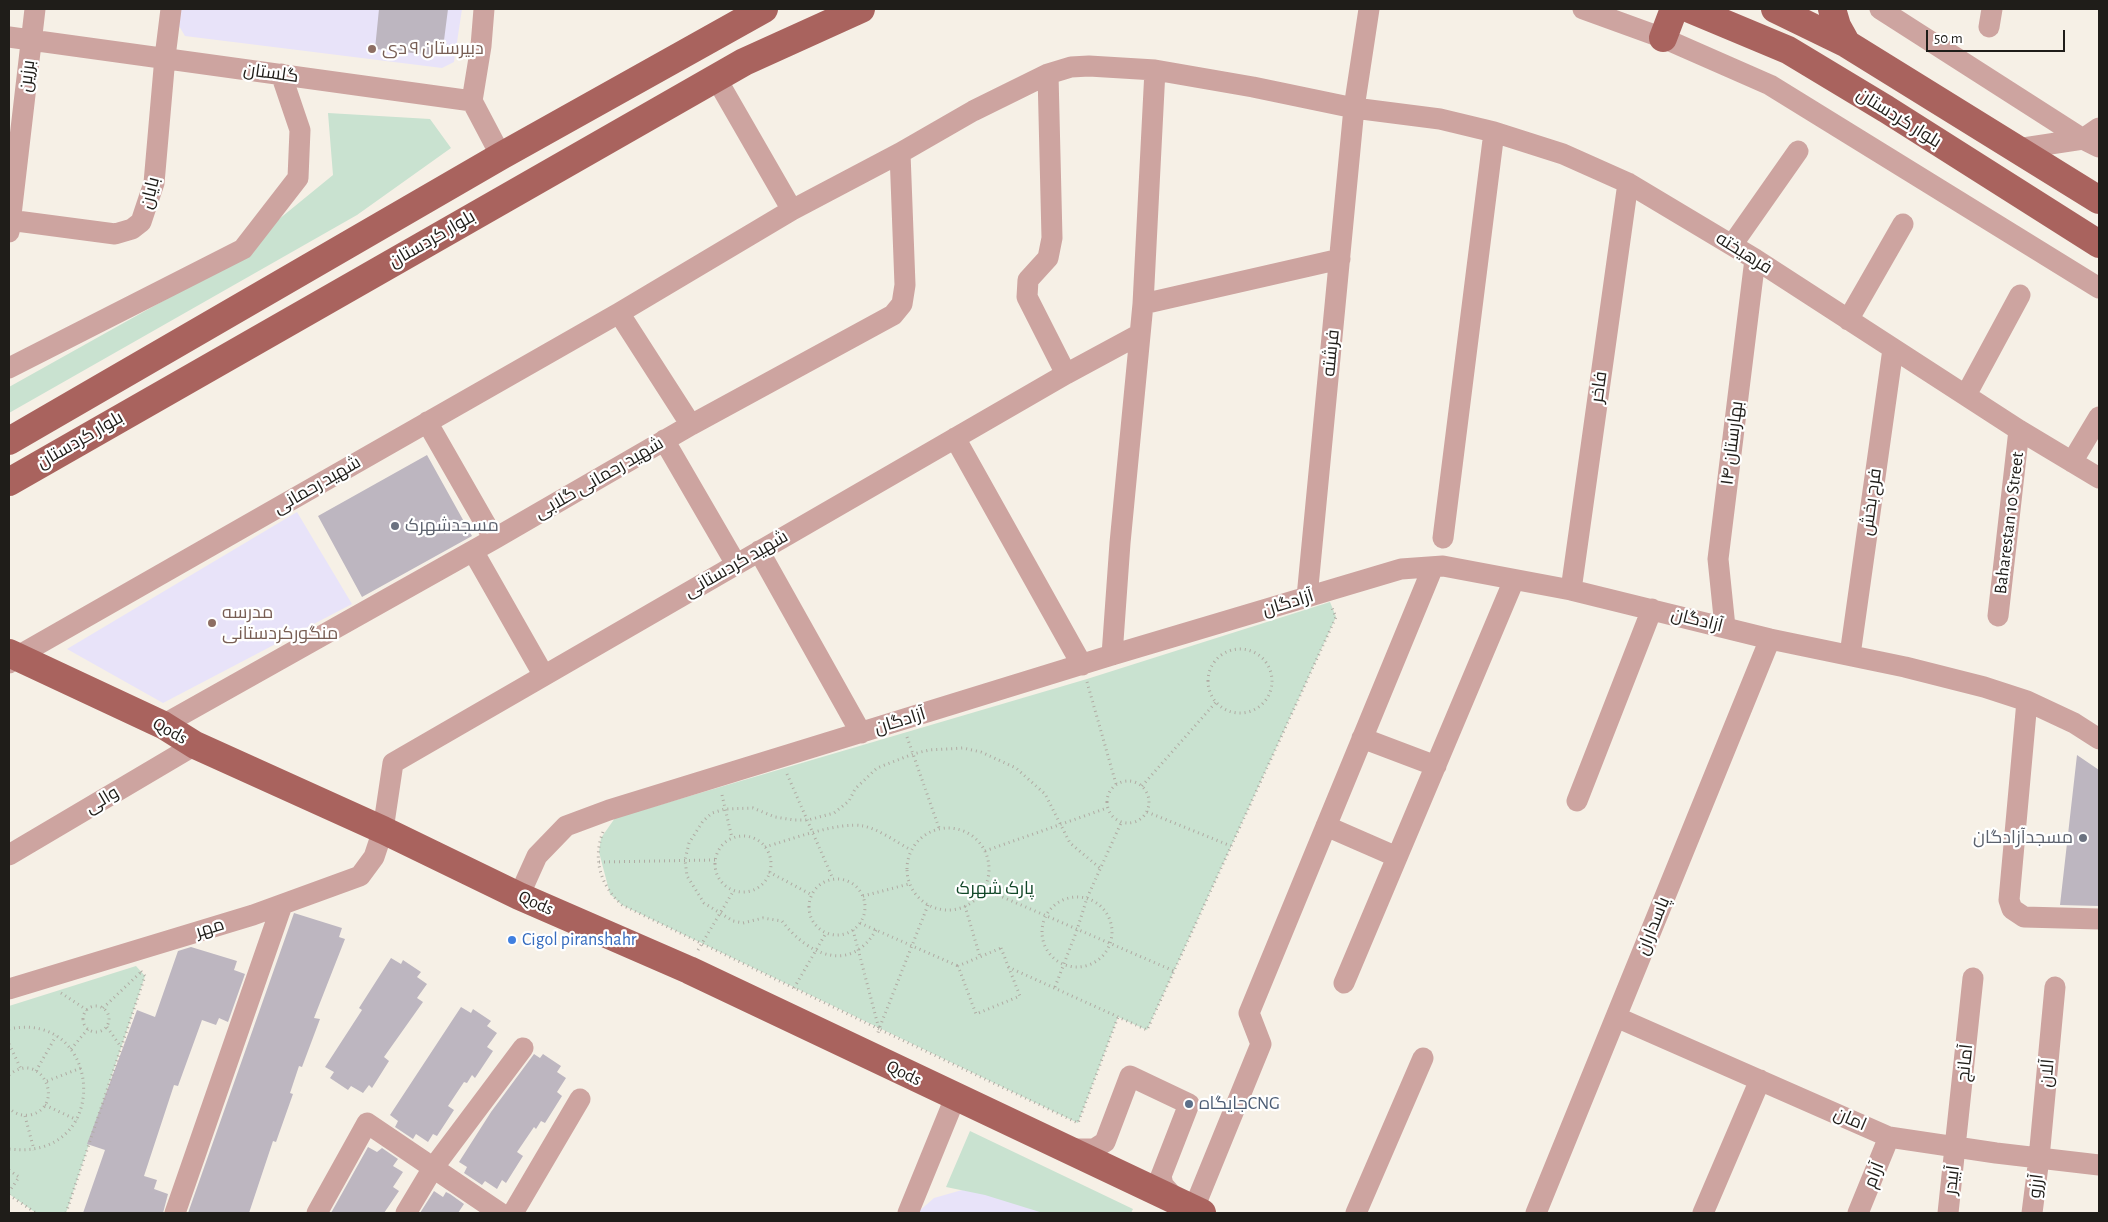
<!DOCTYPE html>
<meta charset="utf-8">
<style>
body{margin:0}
#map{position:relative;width:2108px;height:1222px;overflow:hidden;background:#f6f0e6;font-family:"Alegreya Sans",sans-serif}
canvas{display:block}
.frame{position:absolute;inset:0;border:10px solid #1f1d19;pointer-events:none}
.scale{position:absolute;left:1926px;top:30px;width:139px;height:22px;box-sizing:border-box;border:2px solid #1f1d19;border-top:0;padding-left:6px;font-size:15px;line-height:18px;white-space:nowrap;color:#1f1d19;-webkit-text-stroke:4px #fff;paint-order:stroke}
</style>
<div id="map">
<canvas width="2108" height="1222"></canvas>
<div class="frame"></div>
<div class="scale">50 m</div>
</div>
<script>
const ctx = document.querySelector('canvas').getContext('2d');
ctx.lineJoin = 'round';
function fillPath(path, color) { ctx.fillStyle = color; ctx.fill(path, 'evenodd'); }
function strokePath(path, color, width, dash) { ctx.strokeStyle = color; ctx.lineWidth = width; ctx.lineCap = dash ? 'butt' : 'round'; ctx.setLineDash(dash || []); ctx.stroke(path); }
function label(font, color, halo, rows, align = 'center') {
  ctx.font = font + ' "Alegreya Sans",Cairo,sans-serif'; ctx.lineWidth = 4.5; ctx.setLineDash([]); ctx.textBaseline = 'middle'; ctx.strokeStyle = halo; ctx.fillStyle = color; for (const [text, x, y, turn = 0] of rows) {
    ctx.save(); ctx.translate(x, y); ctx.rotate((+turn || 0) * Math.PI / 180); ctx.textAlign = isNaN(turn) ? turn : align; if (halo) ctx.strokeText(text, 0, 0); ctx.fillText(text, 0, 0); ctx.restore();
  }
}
const education = new Path2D(`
 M177 9H462L454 62 442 68 185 36 176 21Z
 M297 512 352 604 163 703 67 649Z
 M962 1190 987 1191 1045 1213H917L934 1198Z`);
const green = new Path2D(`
 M328 113 430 119 451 148 357 215 9 413V387L213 273 333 175Z
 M1330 602 1336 617 1147 1030 1118 1017 1078 1123 622 905 610 894 599 852 601 838 615 818 1087 679Z
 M136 966 145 976 66 1213H36L9 1194V1006Z
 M970 1131 1133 1209 1131 1213H1043L985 1195 946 1187Z`);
const building = new Path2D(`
 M379 9H448L442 56 375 49Z
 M427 455 472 536 362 597 318 516Z
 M2077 755 2099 770V906L2060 905Z
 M294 913 342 928 339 937 345 939 314 1018 320 1019 302 1067 299 1066 290 1093 293 1094 276 1142 273 1141 249 1213H188Z
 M191 947 237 961 234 970 245 974 228 1022 219 1018 216 1025 202 1020 178 1086 174 1085 144 1176 157 1180 154 1189 168 1194 163 1213H83L105 1150 87 1144 137 1010 155 1017 178 951Z
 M391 958 401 964 403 960 421 972 417 977 427 984 417 998 423 1002 384 1057 389 1061 372 1088 369 1085 363 1093 351 1086 348 1090 330 1078 334 1072 325 1067 362 1010 359 1008Z
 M461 1007 471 1013 473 1009 491 1021 487 1026 497 1033 487 1047 493 1051 475 1078 472 1075 467 1083 464 1082 448 1106 454 1110 437 1136 433 1134 428 1142 416 1134 413 1139 395 1127 398 1121 390 1115Z
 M534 1054 540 1058 543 1054 561 1066 557 1072 566 1078 557 1092 562 1096 545 1123 541 1121 536 1129 534 1127 517 1152 523 1156 506 1183 502 1180 497 1189 485 1181 482 1185 464 1173 467 1167 459 1162 491 1112Z
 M368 1147 377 1152 382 1148 398 1159 393 1166 403 1172 393 1187 399 1191 384 1213H331Z
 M434 1191 443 1197 446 1192 450 1194 464 1204 458 1213H420Z`);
const path = new Path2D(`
 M1208 681a32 32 0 1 1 64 0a32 32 0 1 1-64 0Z
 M1087 682 1116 784
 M907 737 939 828
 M787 774 833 879
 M1107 802a21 21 0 1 1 42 0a21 21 0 1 1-42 0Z
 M1142 786 1216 702
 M722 795 732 838
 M1147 812 1231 846
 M907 869a41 41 0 1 1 82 0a41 41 0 1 1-82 0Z
 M603 832C592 860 601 886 622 905L879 1029
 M715 864a28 28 0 1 1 56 0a28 28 0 1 1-56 0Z
 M765 847C789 840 840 821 863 826 877 828 898 843 911 850
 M985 851 1107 808
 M599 862 715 860
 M769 872 812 895
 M809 907a28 28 0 1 1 56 0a28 28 0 1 1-56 0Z
 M984 889 1174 971
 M863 896 909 884
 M1042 932a35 35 0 1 1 70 0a35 35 0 1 1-70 0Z
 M928 905 879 1029 1078 1123 1118 1017
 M965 906 980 957
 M860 923 958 966
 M853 930 879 1029 877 1036
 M876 930C850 975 807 954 782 921L763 918 743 923 733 921 704 903 687 876 685 860 689 843 703 821 712 813 725 809 753 808 775 817 794 820H808L834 813 849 801 855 789 877 768 913 754 929 750 963 748 981 752 1016 768 1045 794 1070 843 1101 869
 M1001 948 1020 996 976 1014 958 966Z
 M698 950 734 890
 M1008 967 1147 1030 1336 617 1332 608
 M1055 987 1077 930 1087 898 1121 823
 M794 988 826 933
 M61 993 87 1010
 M83 1019a13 13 0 1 1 26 0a13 13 0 1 1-26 0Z
 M103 1008 141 972
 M107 1027 121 1047
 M9 1029C103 1009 114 1162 9 1149
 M9 1044 21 1069
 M71 1049 88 1029
 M36 1071 56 1036
 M9 1075C42 1048 67 1107 30 1115 22 1116 15 1114 9 1108
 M47 1081 81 1068
 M45 1105 77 1120
 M25 1116 34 1150
 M9 1170 19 1177 9 1192
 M9 1195 36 1213
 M66 1213 145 976 139 969`);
const minor = new Path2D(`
 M1583 9 1663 38 1770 85 2099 288
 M1880 9 2083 139 2099 147
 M1989 27 1992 9
 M9 37 472 101 501 156
 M1048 74 1052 238 1048 258 1028 280 1027 297 1066 374
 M716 78 792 210
 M472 101 481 46 484 9
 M2017 149 2083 139 2099 128
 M9 220 115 234 132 229 141 222 154 183 165 57 171 9
 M9 232 35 9
 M1732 245 1798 151
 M1143 304 1340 259
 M619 313 691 425
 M1848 320 1903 224
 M9 368 243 249 298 178 300 130 281 74
 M1966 395 2020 295
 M427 422 494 539
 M955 438 1082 665
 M664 440 736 564
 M2072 462 2099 417
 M1443 538 1494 132
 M473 551 543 674
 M759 551 861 733
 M1571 590 1628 183
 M1307 597 1354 108 1369 9
 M1998 616 2019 430
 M1725 627 1718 559 1755 259
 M1112 655 1120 543 1143 304 1155 70
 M1850 655 1893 349
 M9 663 16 657 619 313 792 210 900 153 973 111 1048 74 1071 67 1089 66 1155 70 1253 87 1354 108 1440 119 1494 132 1563 154 1628 183 1755 259 2019 430 2099 478
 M2027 701 2009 900 2012 909 2024 917 2099 919
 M163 725 494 539 691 425 893 315 902 304 905 285 900 153
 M1362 738 1436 766
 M1577 801 1652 609
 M1326 826 1397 857
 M9 855 195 745
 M519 896 537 856 566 826 609 810 1112 655 1401 569 1443 566 1571 590 1770 639 1905 667 1984 687 2027 701 2074 723 2099 739
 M1344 983 1514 580
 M9 989 253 915 360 876 374 857 383 830 393 763 1066 374 1140 334
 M1616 1017 1889 1137 1996 1153 2099 1165
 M1068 1149H1094L1105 1142 1130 1076 1189 1104 1161 1176 1163 1185 1178 1202
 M175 1213 282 905
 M317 1213 367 1123 500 1213
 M406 1213 433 1168 523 1048
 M513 1213 580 1099
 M908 1213 955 1098
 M1192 1213 1261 1044 1249 1013 1433 567
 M1356 1213 1423 1058
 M1536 1213 1770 639
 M1703 1213 1760 1080
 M1858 1213 1889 1137
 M1948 1213 1973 978
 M2032 1213 2039 1158 2055 987`);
const major = new Path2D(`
 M1690 9 1788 50 1886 109 2099 244
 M1775 9 1847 44 2099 200
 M1832 9 1837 26 1847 44
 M1663 38 1674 9
 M9 441 501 156 764 9
 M9 482 744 62 861 9
 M9 653 163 725 195 745 383 830 519 896 689 970 1202 1213`);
const markers = [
 [372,49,5,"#8d6e63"],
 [395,526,5,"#6b7280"],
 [212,623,5,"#8d6e63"],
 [2083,838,5,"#6b7280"],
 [512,940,5,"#3f7fe0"],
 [1189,1104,5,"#5c6f8a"]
];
const educationNames = [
 ["دبیرستان ۹ دی",382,49],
 ["مدرسه",222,613],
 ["منگورکردستانی",222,634]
];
const streetNames = [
 ["گلستان",271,73,8],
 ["برزین",27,76,-83],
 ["بلوار کردستان",1899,118,32],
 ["بایان",150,193,-76],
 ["بلوار کردستان",432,239,-30],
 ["فرهیخته",1744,253,32],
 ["فرشته",1331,353,-84],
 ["فاخر",1599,387,-82],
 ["بلوار کردستان",80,440,-30],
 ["بهارستان ۱۴",1732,443,-83],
 ["شهید رحمانی گلابی",599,478,-30],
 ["شهید رحمانی",317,485,-30],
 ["فرح بخش",1871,502,-82],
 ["Baharestan 10 Street",2009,523,-83],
 ["شهید کردستانی",736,564,-30],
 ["آزادگان",1288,603,-17],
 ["آزادگان",1697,620,14],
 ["آزادگان",900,721,-17],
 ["Qods",170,731,29],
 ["والی",102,800,-31],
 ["Qods",536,903,24],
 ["پاسداران",1653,926,-68],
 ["مهر",210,928,-17],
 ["آمانج",1965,1063,-84],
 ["Qods",904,1073,26],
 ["آلان",2047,1073,-85],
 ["امان",1850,1119,23],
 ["آرام",1874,1175,-68],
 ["آبیدر",1952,1180,-83],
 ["آرزو",2036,1186,-83]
];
const worshipNames = [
 ["مسجدشهرک",405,526],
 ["مسجدآزادگان",2073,838,"right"]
];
const parkNames = [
 ["پارک شهرک",995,889]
];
const shopNames = [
 ["Cigol piranshahr",522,940]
];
const serviceNames = [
 ["جایگاهCNG",1199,1104]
];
fillPath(education, '#e8e3f9');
fillPath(green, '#c9e2d0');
fillPath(building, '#bdb6c0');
strokePath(path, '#b0aba3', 3, [1, 4]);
strokePath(minor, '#cda4a0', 21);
strokePath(major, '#a9635e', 28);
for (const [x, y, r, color] of markers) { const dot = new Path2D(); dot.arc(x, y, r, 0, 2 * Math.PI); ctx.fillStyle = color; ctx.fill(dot); strokePath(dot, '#fff', 2); }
label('18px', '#785e54', '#fff', educationNames, 'left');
label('18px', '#1f1d19', '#fff', streetNames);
label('18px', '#5b616d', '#fff', worshipNames, 'left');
label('18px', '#114728', '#fff', parkNames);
label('18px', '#366cbe', '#fff', shopNames, 'left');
label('18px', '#4e5e75', '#fff', serviceNames, 'left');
</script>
